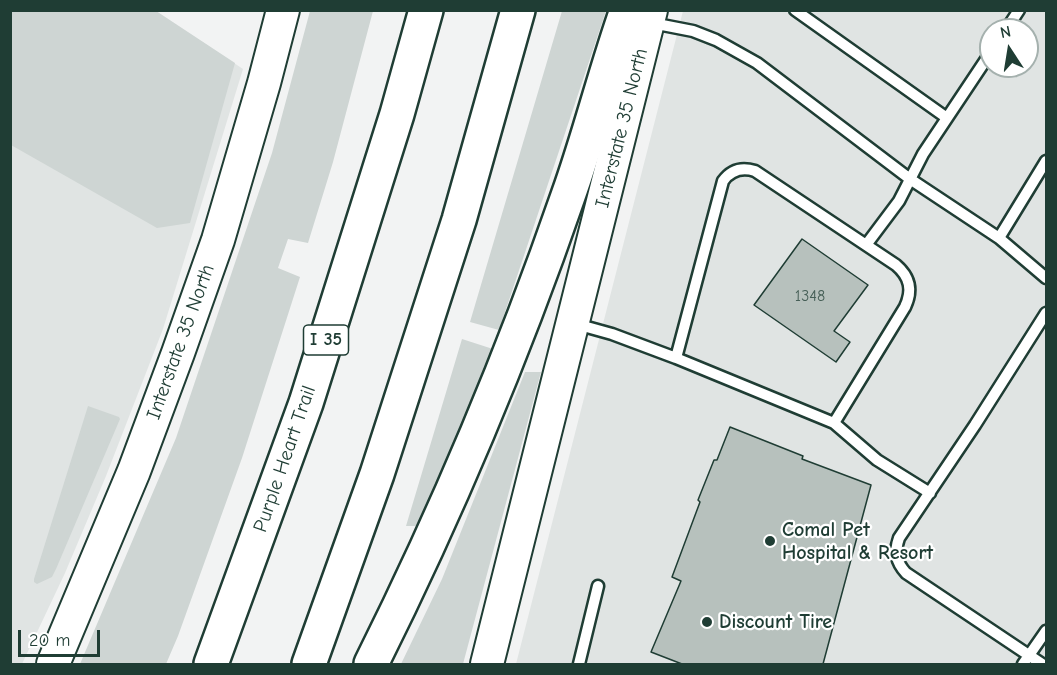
<!DOCTYPE html>
<style>
body{margin:0}
#map{position:relative;width:1057px;height:675px;overflow:hidden;background:#f2f3f3;font-family:"Comic Neue",sans-serif}
canvas{display:block}
.frame{position:absolute;inset:0;border:12px solid #1f3d34;pointer-events:none}
.north{position:absolute;left:979px;top:18px;width:60px;height:60px;box-sizing:border-box;background:#fff;border:2px solid #a5b1ae;border-radius:50%;rotate:348deg;font-size:16px;font-weight:700;line-height:24px;text-align:center;color:#1f3d34}
.north::after{content:'';display:block;margin:auto;width:21px;height:27px;background:#1f3d34;clip-path:polygon(50% 0,100% 100%,50% 72%,0 100%)}
.scale{position:absolute;left:18px;top:630px;width:82px;height:27px;box-sizing:border-box;border:3px solid #1f3d34;border-top:0;padding-left:8px;font-size:18px;line-height:21px;white-space:nowrap;color:#1f3d34;-webkit-text-stroke:4px #fff;paint-order:stroke}
</style>
<div id="map">
<canvas width="1057" height="675"></canvas>
<div class="frame"></div>
<div class="north">N</div>
<div class="scale">20 m</div>
</div>
<script>
const ctx = document.querySelector('canvas').getContext('2d');
ctx.lineJoin = 'round';
function fillPath(path, color) { ctx.fillStyle = color; ctx.fill(path, 'evenodd'); }
function strokePath(path, color, width, dash) { ctx.strokeStyle = color; ctx.lineWidth = width; ctx.lineCap = dash ? 'butt' : 'round'; ctx.setLineDash(dash || []); ctx.stroke(path); }
function label(font, color, halo, rows, align = 'center') {
  ctx.font = font + ' "Comic Neue",sans-serif'; ctx.lineWidth = 4.5; ctx.setLineDash([]); ctx.textBaseline = 'middle'; ctx.strokeStyle = halo; ctx.fillStyle = color; for (const [text, x, y, turn = 0] of rows) {
    ctx.save(); ctx.translate(x, y); ctx.rotate((+turn || 0) * Math.PI / 180); ctx.textAlign = isNaN(turn) ? turn : align; if (halo) ctx.strokeText(text, 0, 0); ctx.fillText(text, 0, 0); ctx.restore();
  }
}
const built = new Path2D(`
 M10 11H156L243 69 163 329 106 476 65 573 22 664H10Z
 M683 11H1046V664H516ZM991 30H1027V66H991Z`);
const green = new Path2D(`
 M11 10 156 11 235 63 190 223 157 228 11 145Z
 M310 11H373L333 162 308 243 288 239 278 268 300 277 242 458 178 636 166 664H80L176 438 272 153Z
 M562 11H606L499 330 470 322Z
 M462 339 496 350 422 526H406Z
 M525 372H541L463 664H401L442 579Z
 M88 406 119 417 120 419 56 569 52 577 37 584 34 582V579Z`);
const building = new Path2D(`
 M802 239 868 285 834 331 850 342 836 362 754 305Z
 M730 427 803 456 802 459 871 485 823 664H682L651 652 681 581 672 577 700 502 698 500 714 460H717Z`);
const service = new Path2D(`
 M795 10 947 118
 M652 23 693 31 716 40 757 63 910 179 999 238 1046 278
 M1006 30 1019 10
 M999 238 1046 161
 M866 245 899 201 923 154 991 52
 M576 324 612 334 676 358 834 423 877 460 930 493
 M676 358 723 181C731 170 742 167 755 171L896 265C910 277 913 290 905 307L834 423
 M579 664 598 586
 M1023 664 1046 631
 M1042 664 906 573C896 562 894 552 899 538L975 425 1046 313`);
const secondary = new Path2D(`
 M53 664 134 471 178 353 218 240 264 83 283 10
 M487 664 651 10`);
const motorway = new Path2D(`
 M211 664 306 403 397 114 426 10
 M309 664 377 474 459 220 518 10
 M371 664C446 514 513 355 568 196 590 135 605 72 627 10`);
const markers = [
 [770,541,6,"#1f3d34"],
 [707,622,6,"#1f3d34"]
];
const numberNames = [
 ["1348",810,296]
];
const shields = [
 [326,340,45]
];
const shieldNames = [
 ["I 35",326,340]
];
const streetNames = [
 ["Interstate 35 North",622,128,-76],
 ["Interstate 35 North",181,342,-70],
 ["Purple Heart Trail",285,459,-71]
];
const poiNames = [
 ["Comal Pet",782,530],
 ["Hospital & Resort",782,553],
 ["Discount Tire",719,622]
];
fillPath(built, '#e0e4e3');
fillPath(green, '#ced5d3');
fillPath(building, '#b7c1bd');
strokePath(building, '#1f3d34', 1.5);
strokePath(service, '#1f3d34', 15);
strokePath(secondary, '#1f3d34', 36);
strokePath(motorway, '#1f3d34', 38);
strokePath(service, '#fff', 10);
strokePath(secondary, '#fff', 32);
strokePath(motorway, '#fff', 33);
for (const [x, y, r, color] of markers) { const dot = new Path2D(); dot.arc(x, y, r, 0, 2 * Math.PI); ctx.fillStyle = color; ctx.fill(dot); strokePath(dot, '#fff', 2); }
label('16px', '#455e56', null, numberNames);
for (const [x, y, w] of shields) { const box = new Path2D(); box.roundRect(x - w / 2, y - 15, w, 30, 4.5); ctx.fillStyle = '#fff'; ctx.fill(box); strokePath(box, '#1f3d34', 1.5); }
label('bold 18px', '#1f3d34', null, shieldNames);
label('20px', '#1f3d34', '#fff', streetNames);
label('bold 20px', '#1f3d34', '#fff', poiNames, 'left');
</script>
